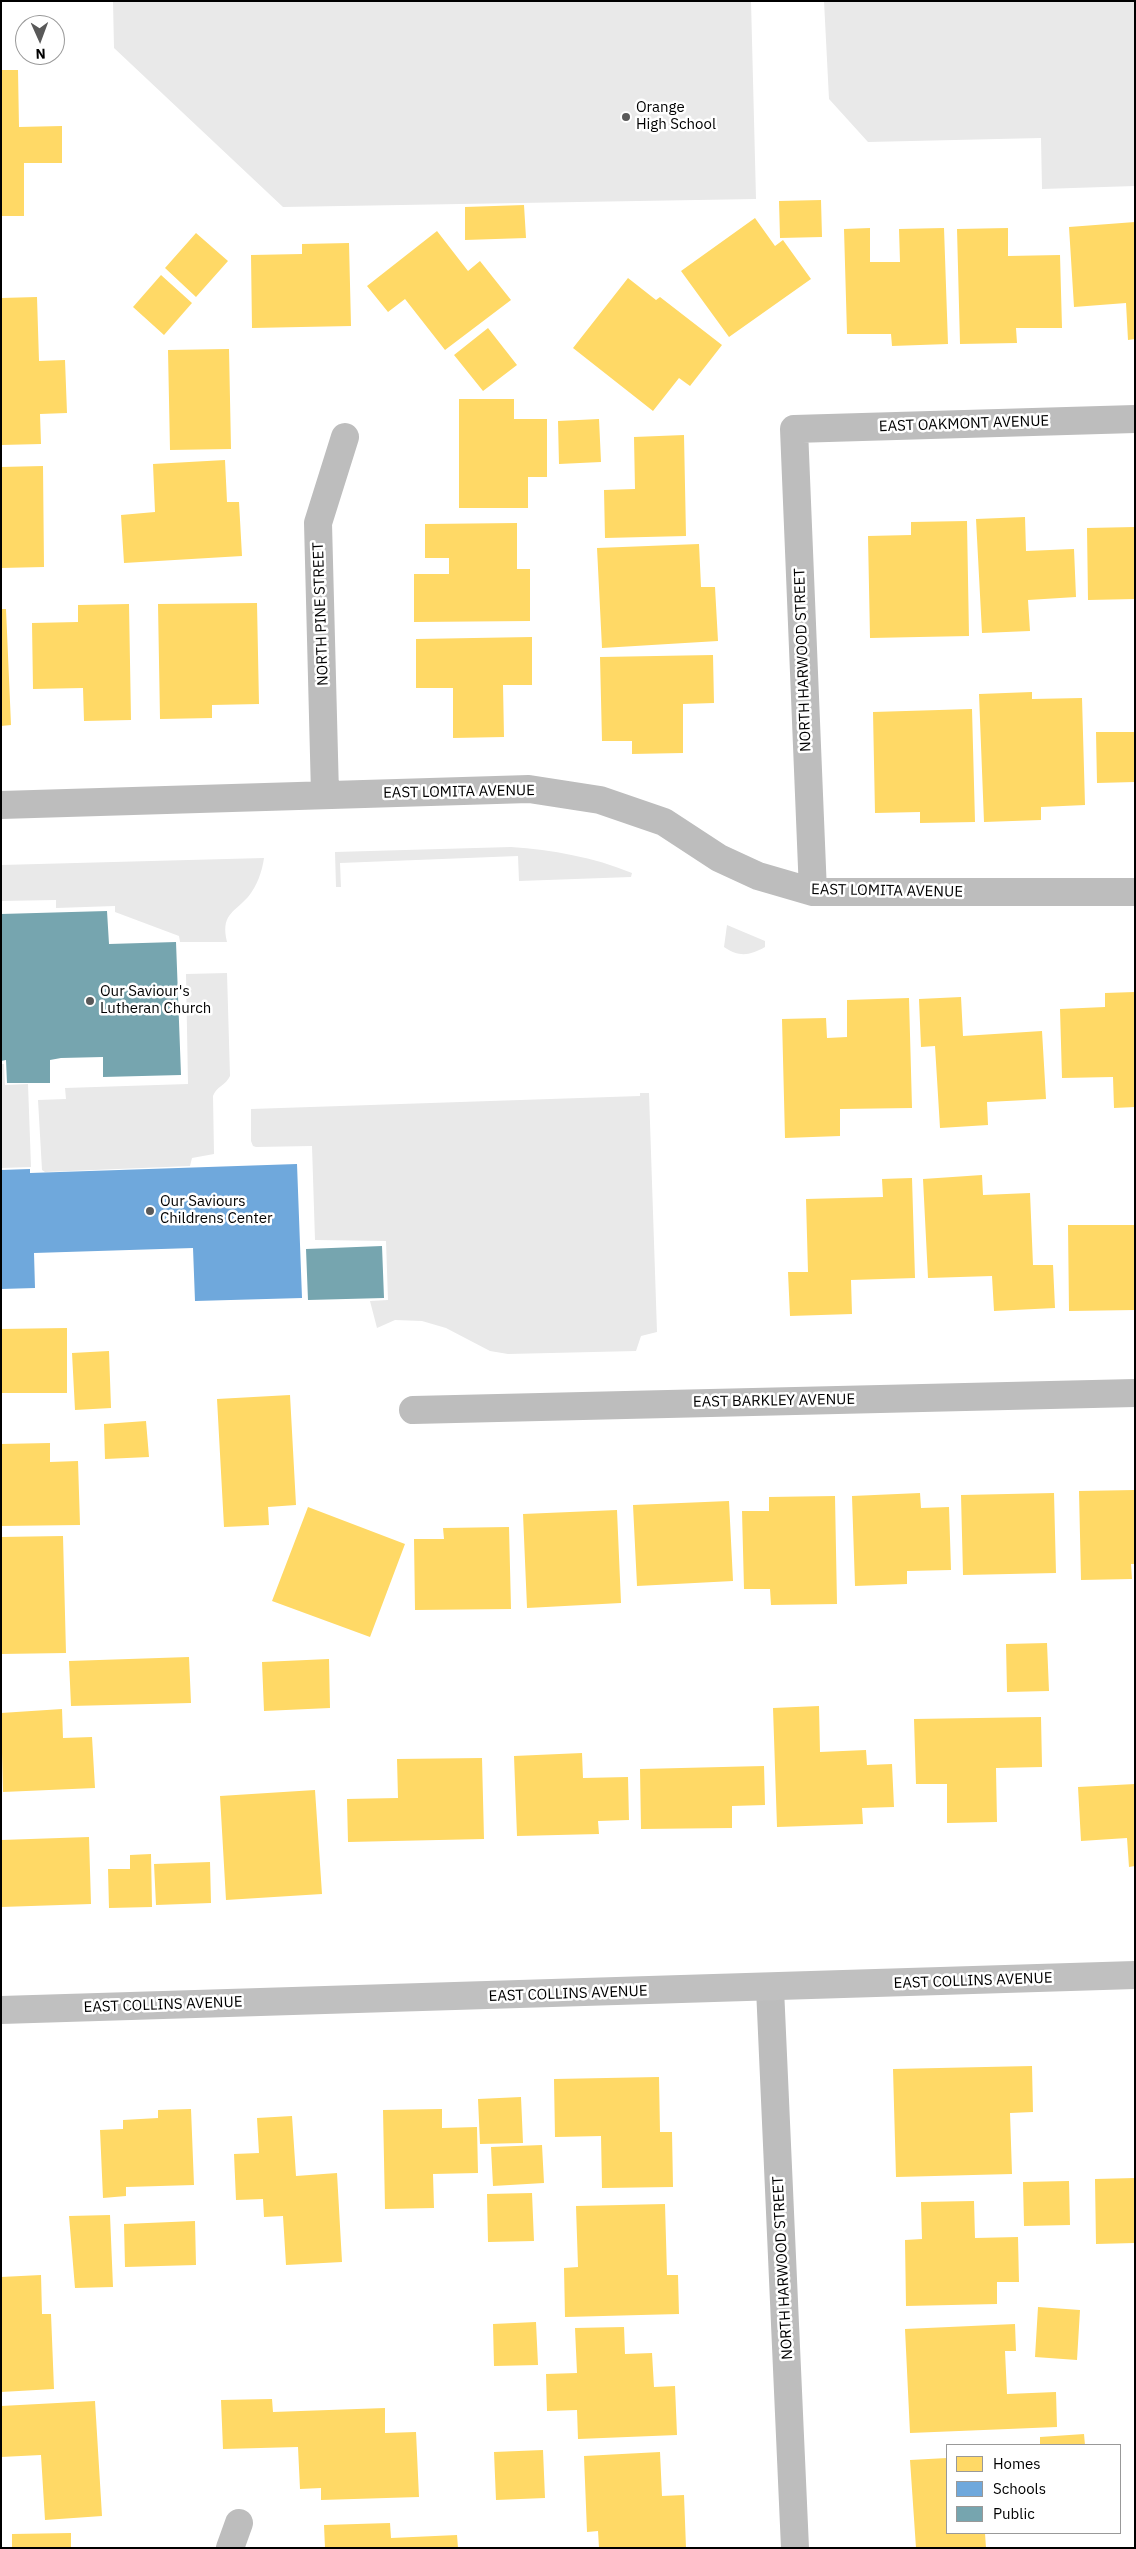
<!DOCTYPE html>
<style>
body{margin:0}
#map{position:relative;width:1136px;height:2549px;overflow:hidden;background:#fff;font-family:"IBM Plex Sans",sans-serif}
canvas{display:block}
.frame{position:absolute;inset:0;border:2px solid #000;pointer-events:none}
.legend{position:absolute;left:946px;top:2444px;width:175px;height:90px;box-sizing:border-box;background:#fff;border:1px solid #999;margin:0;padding:6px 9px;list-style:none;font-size:15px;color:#000}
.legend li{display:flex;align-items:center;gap:10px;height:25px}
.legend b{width:25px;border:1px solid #999}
.north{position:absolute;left:15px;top:15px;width:50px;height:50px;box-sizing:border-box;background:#fff;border:1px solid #999;border-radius:50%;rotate:178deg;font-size:14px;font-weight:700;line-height:20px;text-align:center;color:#000}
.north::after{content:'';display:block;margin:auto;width:18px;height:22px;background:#595959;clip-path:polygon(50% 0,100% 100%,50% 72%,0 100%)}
</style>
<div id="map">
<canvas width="1136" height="2549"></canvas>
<div class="frame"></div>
<ul class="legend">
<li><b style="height:14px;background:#ffd966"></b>Homes</li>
<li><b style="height:14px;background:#6fa8dc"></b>Schools</li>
<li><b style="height:14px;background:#76a5af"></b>Public</li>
</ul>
<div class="north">N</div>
</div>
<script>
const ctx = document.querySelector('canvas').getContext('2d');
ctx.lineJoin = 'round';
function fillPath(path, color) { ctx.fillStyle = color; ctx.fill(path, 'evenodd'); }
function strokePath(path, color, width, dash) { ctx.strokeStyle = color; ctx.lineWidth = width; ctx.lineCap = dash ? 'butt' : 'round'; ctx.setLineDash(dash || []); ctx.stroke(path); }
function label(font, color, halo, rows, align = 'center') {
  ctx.font = font + ' "IBM Plex Sans",sans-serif'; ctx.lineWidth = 5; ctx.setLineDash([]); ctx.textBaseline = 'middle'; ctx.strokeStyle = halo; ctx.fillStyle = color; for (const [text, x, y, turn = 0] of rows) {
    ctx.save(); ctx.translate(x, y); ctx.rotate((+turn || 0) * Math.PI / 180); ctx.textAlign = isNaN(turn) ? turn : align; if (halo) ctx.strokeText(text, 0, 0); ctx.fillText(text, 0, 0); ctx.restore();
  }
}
const green = new Path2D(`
 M113 1H751L756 199 283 207 114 48Z
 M824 1H1135V186L1042 189 1041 138 868 142 829 99Z
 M511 847C553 850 593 857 632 873L631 877 519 881 518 856 340 863 341 887H336L335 852Z
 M264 858C262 872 257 886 248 897 232 914 221 915 227 942H180L179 936 115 912V906L56 908V900L1 901V865Z
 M727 925 765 941V947C749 956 739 957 724 947Z
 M227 973 230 1076C226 1085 216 1087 213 1096L214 1154 192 1158 190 1166 45 1172 42 1170 38 1100 66 1099 65 1088 188 1084 186 974Z
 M1 1064H4L5 1085 28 1084 31 1167 1 1168Z
 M640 1093H649L657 1332 641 1336 636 1351 508 1354 490 1351 446 1328 422 1321 395 1320 377 1328 370 1301 388 1300 386 1241 315 1240 312 1146 256 1147 253 1146 251 1141V1109L640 1096Z`);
const homes = new Path2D(`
 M1 70H18L19 127 62 126V163H24V216H1Z
 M821 200 822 237 780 238 779 201Z
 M524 205 526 238 465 240V207Z
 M755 218 775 246 783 240 811 279 729 337 681 271Z
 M1135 222V339L1128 340 1126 303 1074 307 1069 227Z
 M870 228V262H900L899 229 944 228 948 344 892 346 891 334H847L844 229Z
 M1008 228V256L1060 255 1062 328H1016L1017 343 960 344 957 229Z
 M437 231 468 271 480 261 511 300 445 350 405 299 388 312 367 286Z
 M196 233 228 261 196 297 165 268Z
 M349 243 351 326 252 328 251 255 302 254V244Z
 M161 275 192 303 164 335 133 307Z
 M628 278 656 300 660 297 722 345 690 386 679 378 653 411 573 348Z
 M37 297 39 361 65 360 67 413 40 414 41 444 1 445V298Z
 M488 328 517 365 483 391 454 355Z
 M229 349 231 449 170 450 168 350Z
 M459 399H514V419H547V477H528V508H459Z
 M599 419 601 462 559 464 558 421Z
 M684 435 686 536 605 538 604 490 635 489 634 437Z
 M225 460 227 502H239L242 556 124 563 121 515 155 512 153 464Z
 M43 466 44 567 1 568V467Z
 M1025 517 1026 551 1074 549 1076 597 1028 600 1030 631 982 633 976 519Z
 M967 521 969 636 870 638 868 536 911 535V522Z
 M517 523V569H530V621L414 622V574H449V558H425V524Z
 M1135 527V599L1088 600 1087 528Z
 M699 544 701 587H715L718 641 602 648 597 548Z
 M257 603 259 704 212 705V718L160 719 158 604Z
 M129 604 131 720 84 721 83 688 33 689 32 623 78 622V605Z
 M1 609H6L11 725 1 726Z
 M532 637V685H503L504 737 453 738V688H416V639Z
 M713 655 714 703 683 704V753L632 754V741H602L600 657Z
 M1032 692V699L1082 698 1085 805 1041 807V820L984 822 979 694Z
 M972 709 975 822 920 823V812L875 813 873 712Z
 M1096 732H1135V782L1097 783Z
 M1135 992V1107L1114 1108 1113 1077 1062 1078 1060 1009 1105 1007V993Z
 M961 997 963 1036 1042 1031 1046 1099 987 1102 988 1125 940 1128 935 1046 921 1047 919 999Z
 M909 998 912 1108 840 1109V1136L785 1138 782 1019 826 1018 827 1038 847 1037V1000Z
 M982 1175 983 1195 1030 1193 1033 1265H1053L1055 1308 994 1311 992 1276 928 1278 923 1179Z
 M912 1178 915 1278 851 1280 852 1314 790 1316 788 1272H808L806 1199 883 1197 882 1179Z
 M1068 1225H1135V1310L1069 1311Z
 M67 1328V1393H1V1329Z
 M109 1351 111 1408 75 1410 72 1353Z
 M290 1395 296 1505 268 1507 269 1525 224 1527 217 1399Z
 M146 1421 149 1457 105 1459 104 1424Z
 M50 1443V1462L78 1461 80 1525 1 1526V1444Z
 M1135 1490V1564H1131L1132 1579 1081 1580 1079 1491Z
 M920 1493 921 1508 949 1507 951 1570 907 1571V1584L855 1586 852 1496Z
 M1054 1493 1056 1573 963 1575 961 1495Z
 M835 1496 837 1604 771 1605 770 1589H744L742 1511H769V1497Z
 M729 1501 733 1581 637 1586 633 1505Z
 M308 1507 405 1544 370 1637 272 1601Z
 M617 1510 621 1603 527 1608 523 1514Z
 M509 1527 511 1609 415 1610 414 1539H444L443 1528Z
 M63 1536 66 1653 1 1654V1537Z
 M1047 1643 1049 1691 1007 1692 1006 1644Z
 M189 1657 191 1703 71 1706 69 1661Z
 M329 1659 330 1708 264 1711 262 1662Z
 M819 1706 820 1752 866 1750 867 1765 892 1764 894 1807 862 1808 863 1824 777 1827 773 1708Z
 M62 1709 63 1738 92 1737 95 1788 3 1792 1 1713Z
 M1041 1717 1042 1767 996 1768 997 1822 947 1823V1784H916L914 1719Z
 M582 1753 583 1778 628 1777 629 1820 598 1821 599 1834 517 1836 514 1756Z
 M482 1758 484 1839 348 1842 347 1799 398 1798 397 1759Z
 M764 1766 765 1805 732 1806V1828L641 1829 640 1769Z
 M1135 1784V1866L1129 1867 1127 1838 1081 1841 1078 1787Z
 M315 1790 322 1894 226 1900 220 1796Z
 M89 1837 91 1904 1 1907V1840Z
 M151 1854 152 1907 109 1908 108 1869H130V1855Z
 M210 1862 211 1903 156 1905 154 1864Z
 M1032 2066 1033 2112 1010 2113 1012 2174 896 2177 893 2069Z
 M659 2077 660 2132H672L673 2187 602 2188 601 2136 555 2137 554 2079Z
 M521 2097 523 2143 480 2144 478 2099Z
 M191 2109 194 2185 126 2187V2196L103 2198 100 2130 123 2129V2120L158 2118V2110Z
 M442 2109V2128L477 2127 478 2173 433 2174 434 2208 385 2209 383 2110Z
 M292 2116 296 2176 337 2173 342 2262 286 2265 283 2216 264 2217 263 2199 236 2200 234 2154 259 2153 257 2118Z
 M542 2145 544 2183 493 2186 491 2147Z
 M1135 2178V2243L1096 2244 1095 2179Z
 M1069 2181 1070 2225 1024 2226 1023 2182Z
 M532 2193 534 2241 488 2242 487 2194Z
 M974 2201 975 2238 1018 2237 1019 2282H997V2304L906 2306 905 2240 922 2239 921 2202Z
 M665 2204 667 2275H678L679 2314 565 2317 564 2268 578 2267 576 2206Z
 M110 2215 113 2287 75 2288 69 2216Z
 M195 2221 196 2265 125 2267 124 2224Z
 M41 2275 42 2314H51L54 2389 1 2392V2277Z
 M1038 2307 1080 2310 1077 2360 1035 2357Z
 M536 2322 538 2365 494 2366 493 2324Z
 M1015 2324 1016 2351H1005L1007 2394 1056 2392 1057 2427 910 2433 905 2329Z
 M624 2327 625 2354 652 2353 654 2387 675 2386 677 2435 578 2439 577 2410 547 2411 546 2374 577 2373 575 2328Z
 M272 2399 273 2412 385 2408V2433L416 2432 419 2497 321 2500V2488L300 2489 298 2447 223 2449 221 2400Z
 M95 2401 102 2516 45 2520 41 2455 1 2457V2406Z
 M1084 2434 1085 2445H1040V2437Z
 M543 2450 545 2498 496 2500 494 2452Z
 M660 2452 662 2496 684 2495 686 2548H599L598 2531 587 2532 584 2456Z
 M947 2458V2533H985L986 2548H916L910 2460Z
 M390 2523 391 2538 457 2535 458 2548H325L324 2525Z
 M71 2533V2548H12V2534Z`);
const schools = new Path2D(`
 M297 1164 302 1298 195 1301 193 1248 34 1253 35 1288 1 1289V1170L30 1169V1173Z`);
const public = new Path2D(`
 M107 911 109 944 176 942 181 1075 103 1077V1057L61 1058 50 1060V1083H7L6 1060 1 1061V914Z
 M382 1246 384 1298 308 1300 306 1249Z`);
const street = new Path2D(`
 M325 794 318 523 345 437
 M1 805 529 789 600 800 664 822 719 858 758 876 813 892H1135
 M813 892 794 429 1135 419
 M413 1410 1135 1393
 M770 1988 795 2548
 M230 2548 239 2523`);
const secondary = new Path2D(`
 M1 2010 1135 1975`);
const markers = [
 [626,117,5,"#595959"],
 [90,1001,5,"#595959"],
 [150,1211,5,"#595959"]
];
const poiNames = [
 ["Orange",636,108],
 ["High School",636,125],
 ["Our Saviour's",100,992],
 ["Lutheran Church",100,1009],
 ["Our Saviours",160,1202],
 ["Childrens Center",160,1219]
];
const streetNames = [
 ["EAST OAKMONT AVENUE",964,424,-2],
 ["NORTH PINE STREET",321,614,-92],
 ["NORTH HARWOOD STREET",803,660,-92],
 ["EAST LOMITA AVENUE",459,792,-1],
 ["EAST LOMITA AVENUE",887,891,1],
 ["EAST BARKLEY AVENUE",774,1401,-1],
 ["EAST COLLINS AVENUE",973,1981,-2],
 ["EAST COLLINS AVENUE",568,1994,-2],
 ["EAST COLLINS AVENUE",163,2005,-2],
 ["NORTH HARWOOD STREET",783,2268,-93]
];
fillPath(green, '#e9e9e9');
fillPath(homes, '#ffd966');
fillPath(schools, '#6fa8dc');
fillPath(public, '#76a5af');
strokePath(street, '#bdbdbd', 28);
strokePath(secondary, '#c0c0c0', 28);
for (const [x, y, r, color] of markers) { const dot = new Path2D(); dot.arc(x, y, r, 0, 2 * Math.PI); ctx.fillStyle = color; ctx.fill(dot); strokePath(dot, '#fff', 2); }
label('15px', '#000', '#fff', poiNames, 'left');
label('15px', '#000', '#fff', streetNames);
</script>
